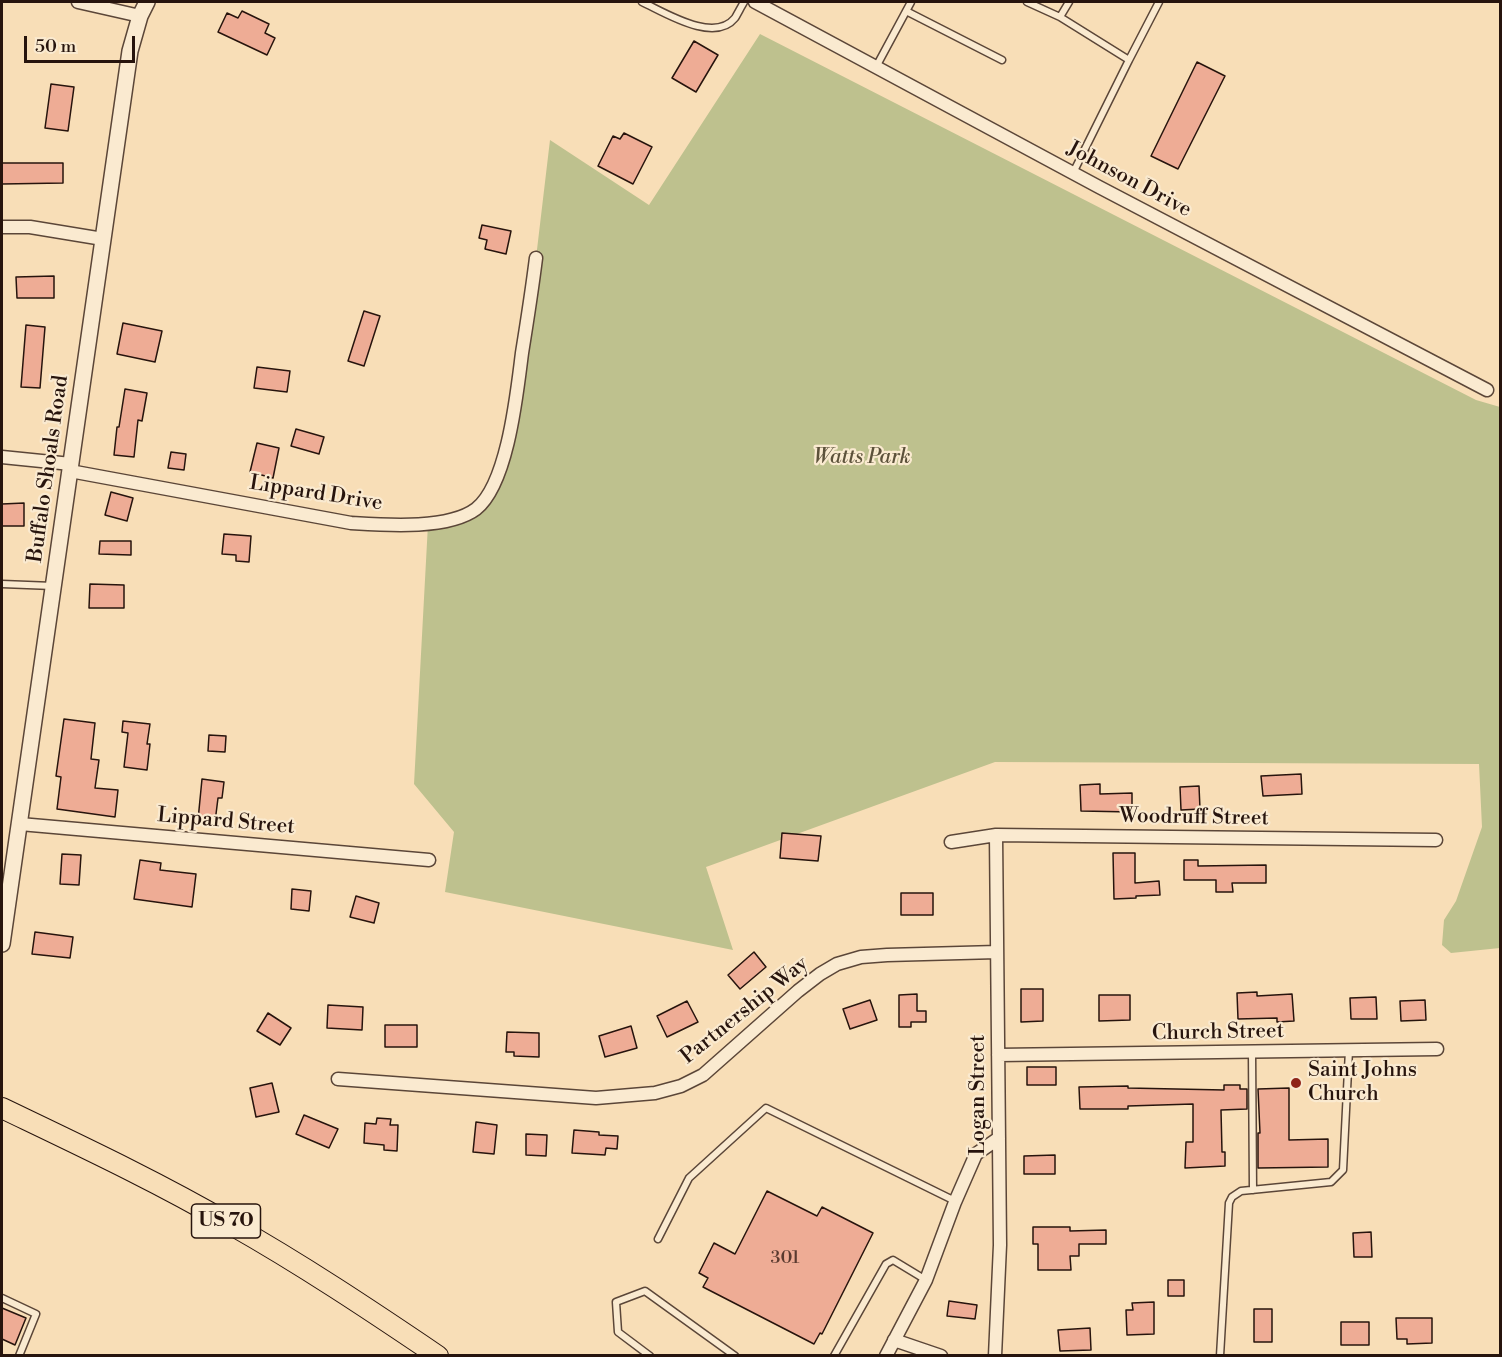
<!DOCTYPE html>
<style>
body{margin:0}
#map{position:relative;width:1502px;height:1357px;overflow:hidden;background:#f8deb7;font-family:"Libre Bodoni",serif}
canvas{display:block}
.frame{position:absolute;inset:0;border:3px solid #27140d;pointer-events:none}
.scale{position:absolute;left:24px;top:36px;width:111px;height:27px;box-sizing:border-box;border:3px solid #27140d;border-top:0;padding-left:8px;font-size:18px;line-height:21px;white-space:nowrap;color:#27140d;-webkit-text-stroke:4px #faead0;paint-order:stroke}
</style>
<div id="map">
<canvas width="1502" height="1357"></canvas>
<div class="frame"></div>
<div class="scale">50 m</div>
</div>
<script>
const ctx = document.querySelector('canvas').getContext('2d');
ctx.lineJoin = 'round';
function fillPath(path, color) { ctx.fillStyle = color; ctx.fill(path, 'evenodd'); }
function strokePath(path, color, width, dash) { ctx.strokeStyle = color; ctx.lineWidth = width; ctx.lineCap = dash ? 'butt' : 'round'; ctx.setLineDash(dash || []); ctx.stroke(path); }
function label(font, color, halo, rows, align = 'center') {
  ctx.font = font + ' "Libre Bodoni",serif'; ctx.lineWidth = 4.5; ctx.setLineDash([]); ctx.textBaseline = 'middle'; ctx.strokeStyle = halo; ctx.fillStyle = color; for (const [text, x, y, turn = 0] of rows) {
    ctx.save(); ctx.translate(x, y); ctx.rotate((+turn || 0) * Math.PI / 180); ctx.textAlign = isNaN(turn) ? turn : align; if (halo) ctx.strokeText(text, 0, 0); ctx.fillText(text, 0, 0); ctx.restore();
  }
}
const green = new Path2D(`
 M760 34 1476 400 1500 407V948L1451 953 1442 945 1444 920 1456 901 1482 827 1479 764 995 762 706 867 733 950 445 892 454 832 414 784 428 524 476 509 499 470 536 258 550 140 649 205Z`);
const building = new Path2D(`
 M242 11 269 24 265 33 275 38 267 55 218 32 227 13 238 18Z
 M694 41 718 55 696 92 672 78Z
 M1197 62 1225 76 1178 169 1151 156Z
 M51 84 74 87 68 131 45 128Z
 M624 133 652 147 633 184 598 166 613 136 620 139Z
 M2 163H63V183L2 184Z
 M482 225 511 231 506 254 485 249 487 240 479 238Z
 M54 276V298H17L16 277Z
 M364 311 380 316 364 366 348 361Z
 M123 323 162 331 155 362 117 354Z
 M26 325 45 327 40 388 21 387Z
 M257 367 290 371 287 392 254 388Z
 M125 389 147 393 142 421 138 420 134 457 114 455 117 427H119Z
 M296 429 324 437 319 454 291 446Z
 M257 443 279 448 273 478 250 472Z
 M171 452 186 454 184 470 168 468Z
 M111 492 133 498 127 521 105 515Z
 M24 503V526H2V504Z
 M224 534 251 536 249 562 236 561V555L222 554Z
 M100 541H131V555L99 554Z
 M90 584 124 585V608H89Z
 M64 719 95 723 91 759 99 760 95 788 118 790 115 817 57 809 61 777 56 776Z
 M123 721 150 724 147 744H150L147 770 124 767 128 733 122 732Z
 M209 735 226 736 225 752 208 751Z
 M1301 774 1302 794 1263 796 1261 776Z
 M202 779 224 782 222 798H218L215 822 198 820Z
 M1100 784V794L1132 793V812L1081 811 1080 785Z
 M1199 786 1200 809 1181 810 1180 787Z
 M782 833 821 836 818 861 780 858Z
 M1113 853H1135V883L1159 881 1160 895 1136 896V898L1114 899Z
 M62 854 81 855 79 885 60 884Z
 M140 860 161 863 160 870 196 874 192 907 134 899Z
 M1184 860H1198V866L1266 865V883H1232L1233 892H1216V880H1184Z
 M292 889 311 891 309 911 291 909Z
 M901 893H933V915H901Z
 M356 896 379 903 374 923 350 917Z
 M35 932 73 937 70 958 32 954Z
 M754 952 766 967 740 989 728 975Z
 M1021 989H1043V1021L1021 1022Z
 M1257 992V996L1292 994 1294 1021 1277 1022V1018L1238 1019 1237 993Z
 M917 994V1011H926V1022H911V1027H899V995Z
 M1099 995H1130V1020L1099 1021Z
 M1376 997 1377 1019H1351L1350 998Z
 M870 1000 877 1020 850 1029 843 1009Z
 M1425 1000 1426 1020 1401 1021 1400 1001Z
 M687 1001 698 1022 667 1037 657 1016Z
 M328 1005 363 1007 362 1030 327 1028Z
 M268 1013 291 1028 280 1045 257 1031Z
 M385 1025H417V1047H385Z
 M631 1026 637 1048 605 1057 599 1036Z
 M507 1032 539 1033V1057L514 1056V1052H506Z
 M1027 1067H1056V1085H1027Z
 M272 1083 279 1112 256 1117 250 1088Z
 M1224 1085H1240V1089H1247V1109L1221 1110 1222 1152H1225V1166L1185 1168 1186 1142H1193V1104L1128 1106V1109H1080L1079 1087 1128 1086V1088L1224 1090Z
 M1289 1088V1140L1328 1139V1167L1258 1168V1133H1260L1258 1089Z
 M304 1115 338 1129 329 1148 296 1134Z
 M377 1118 391 1119 390 1125H398L397 1151 384 1150V1145L364 1143 365 1123 376 1124Z
 M476 1122 497 1125 494 1154 473 1152Z
 M574 1130 599 1132V1135L618 1136 617 1149 606 1148 605 1155 572 1153Z
 M526 1134 547 1135 546 1156 526 1155Z
 M1055 1155V1174H1024V1156Z
 M767 1191 817 1216 822 1207 873 1233 822 1334 820 1333 814 1344 703 1287 708 1278 699 1273 714 1243 735 1254Z
 M1033 1227H1070V1231L1106 1230V1244H1079V1256H1070L1071 1270H1038V1244H1033Z
 M1371 1232 1372 1257H1354L1353 1233Z
 M1168 1280H1184V1296H1168Z
 M949 1301 977 1305 975 1319 947 1316Z
 M1154 1302V1334L1127 1335 1126 1310H1133L1132 1303Z
 M2 1308 26 1318 15 1345 2 1339Z
 M1254 1309H1272V1342H1254Z
 M1396 1318H1432V1343L1407 1344V1339H1397Z
 M1341 1322H1369V1345H1341Z
 M1090 1328 1091 1350 1060 1351 1058 1330Z`);
const service = new Path2D(`
 M642 2C664 12 714 44 735 18 738 13 741 7 744 2
 M1027 2 1060 17 1129 60 1073 173
 M906 11 1002 60
 M1060 17 1069 2
 M1129 60 1159 2
 M876 67 911 2
 M2 584 53 586
 M1252 1052 1253 1190
 M658 1239 689 1178 766 1108 955 1201
 M2 1298 36 1314 19 1356
 M650 1356 618 1332 616 1302 645 1291 735 1356
 M834 1356 886 1264 893 1260 926 1280
 M1220 1356 1229 1203 1232 1197 1241 1191 1331 1182 1343 1170 1349 1050`);
const minor = new Path2D(`
 M78 2 140 16
 M755 2 1099 187 1487 390
 M2 227H30L103 239
 M2 457 71 464
 M70 471 351 523C384 525 448 530 476 509 508 484 517 392 522 353 527 322 532 290 536 258
 M20 824 429 860
 M951 842 996 835 1436 840
 M998 1055 1437 1049
 M338 1079 596 1098 655 1093 681 1086 703 1075 798 991 820 974 837 964 861 957 887 955 997 952
 M894 1340 941 1356
 M886 1356 926 1280 955 1202 976 1154 999 1138
 M995 1356 1000 1245 996 835`);
const tertiary = new Path2D(`
 M2 944 130 51 140 16 147 2`);
const trunk = new Path2D(`
 M2 1108C79 1145 156 1181 230 1224 301 1264 370 1310 438 1356`);
const markers = [
 [1296,1083,6,"#8f2418"]
];
const numberNames = [
 ["301",785,1259]
];
const shields = [
 [226,1221,69]
];
const shieldNames = [
 ["US 70",226,1221]
];
const streetNames = [
 ["Johnson Drive",1129,180,28],
 ["Buffalo Shoals Road",49,469,-82],
 ["Lippard Drive",316,494,9],
 ["Woodruff Street",1194,818,1],
 ["Lippard Street",226,822,5],
 ["Partnership Way",745,1011,-39],
 ["Church Street",1218,1033,-1],
 ["Logan Street",979,1095,-90]
];
const parkNames = [
 ["Watts Park",862,458]
];
const poiNames = [
 ["Saint Johns",1308,1071],
 ["Church",1308,1095]
];
fillPath(green, '#bec18e');
fillPath(building, '#eeac95');
strokePath(building, '#27140d', 1.5);
strokePath(service, '#5b4638', 9);
strokePath(minor, '#5b4638', 15);
strokePath(tertiary, '#5b4638', 18);
strokePath(trunk, '#27140d', 22);
strokePath(service, '#faead0', 6);
strokePath(minor, '#faead0', 12);
strokePath(tertiary, '#faead0', 15);
strokePath(trunk, '#f8deb7', 20);
for (const [x, y, r, color] of markers) { const dot = new Path2D(); dot.arc(x, y, r, 0, 2 * Math.PI); ctx.fillStyle = color; ctx.fill(dot); strokePath(dot, '#faead0', 2); }
label('18px', '#593a2f', null, numberNames);
for (const [x, y, w] of shields) { const box = new Path2D(); box.roundRect(x - w / 2, y - 17, w, 34, 4.5); ctx.fillStyle = '#faead0'; ctx.fill(box); strokePath(box, '#27140d', 1.5); }
label('bold 20px', '#27140d', null, shieldNames);
label('21px', '#27140d', '#faead0', streetNames);
label('italic 21px', '#5c513a', '#faead0', parkNames);
label('21px', '#27140d', '#faead0', poiNames, 'left');
</script>
